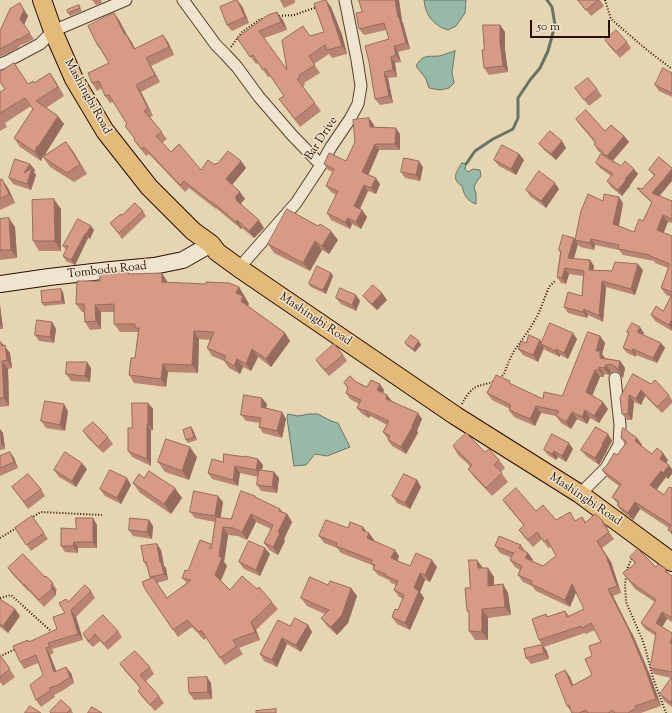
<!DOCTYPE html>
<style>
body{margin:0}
#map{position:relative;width:672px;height:713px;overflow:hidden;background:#e6d5b2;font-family:"Sorts Mill Goudy",serif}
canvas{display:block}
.scale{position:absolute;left:530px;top:20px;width:80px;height:18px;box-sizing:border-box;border:2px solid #290d00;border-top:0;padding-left:5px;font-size:12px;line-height:14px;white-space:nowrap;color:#290d00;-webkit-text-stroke:3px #efe4cd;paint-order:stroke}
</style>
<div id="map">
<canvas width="672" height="713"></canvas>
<div class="scale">50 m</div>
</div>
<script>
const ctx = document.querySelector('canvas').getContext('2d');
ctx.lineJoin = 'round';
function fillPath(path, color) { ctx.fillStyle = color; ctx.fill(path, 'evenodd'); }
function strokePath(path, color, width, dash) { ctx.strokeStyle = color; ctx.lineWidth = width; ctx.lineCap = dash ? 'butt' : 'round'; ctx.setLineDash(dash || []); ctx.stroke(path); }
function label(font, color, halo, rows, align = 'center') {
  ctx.font = font + ' "Sorts Mill Goudy",serif'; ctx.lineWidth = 3; ctx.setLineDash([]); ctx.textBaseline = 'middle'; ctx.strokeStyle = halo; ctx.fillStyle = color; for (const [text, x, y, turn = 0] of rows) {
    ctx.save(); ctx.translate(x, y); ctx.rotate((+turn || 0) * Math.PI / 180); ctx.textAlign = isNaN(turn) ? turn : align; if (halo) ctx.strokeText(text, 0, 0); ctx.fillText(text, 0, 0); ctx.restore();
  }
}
const water = new Path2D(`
 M424 0H466L465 13 456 26 448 30C434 26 425 15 424 0Z
 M455 51 452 72 454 83 449 88 440 90 429 88 426 79 416 66C423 54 427 57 439 56 444 55 450 52 455 51Z
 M462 163 466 164 465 169 468 172 473 169 480 170 481 176 477 181 474 187 476 194V204C467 201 464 195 462 186 451 179 456 172 462 163Z
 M288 414 298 416 309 414H318L331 421 338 423 350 447 327 456 315 454 306 465 294 466 287 418Z`);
const stream = new Path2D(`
 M466 164 475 151 493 139 513 129 518 118V98L530 80 540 68 548 51 555 25 552 7 547 0`);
const path = new Path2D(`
 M605 0 611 19 647 50 672 69
 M279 16 294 15 317 7
 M231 47 242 32 259 20 267 17
 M500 378 504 374 509 361 514 351 529 330 538 315 549 287 555 281
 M462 404C465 398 469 392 474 388 479 385 488 384 494 381
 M31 518 41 512 102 515
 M0 538 18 527
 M633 556 627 569 625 585 626 602 642 639 646 651 653 678 666 713
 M0 598 11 595 53 633
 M0 657 5 654 16 649`);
const minor = new Path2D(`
 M183 0 216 45 225 54 237 67 259 97 292 135 321 165
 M0 64 6 62 40 44 53 31 126 0
 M239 268 296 203 321 165 331 147 350 119 358 104 361 86 357 60 345 0
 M580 494 606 468 619 445 620 425 615 378`);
const secondary = new Path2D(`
 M0 284 49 277 111 270 154 266 183 260 211 244`);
const primary = new Path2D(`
 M42 0 53 31 74 79 105 131 149 187 193 231 211 244 217 252 239 268 456 416 580 494 672 562`);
const wall = new Path2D(`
 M92 0H101L102 3 96 5Z
 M280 0H295V3L284 8Z
 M326 0 331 7 342 35 347 54 332 58 329 54 314 64 320 73 304 83 305 84 303 87 321 111 300 127 279 99 284 96 271 76 268 77 258 63 256 64 237 38 283 20 287 30 264 38 287 70 310 36 324 32Z
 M359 0H399L402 21 403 23 410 49 398 52 401 62 395 63 397 77 388 78 393 103 380 105 375 99 389 39 386 30 364 35 359 29 362 12Z
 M578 0H600L604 6 591 16Z
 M20 3 28 16 24 25 34 39 22 45V44L15 50 0 57V31Z
 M79 5 82 11 70 16 68 13Z
 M242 6 249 23 232 31 227 25Z
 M114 13 119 20 127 35 131 41 135 49 168 42 174 55 151 66 160 82 141 92 153 116 150 117 167 139 162 143 171 152 201 170 217 164 246 168 232 185 245 199 241 203 242 205 264 228 254 238 242 228 241 229 216 208V209L189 188 185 192 149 154 146 156 134 140 135 139 125 126 127 124 114 102 110 103 105 96 102 88 97 91 92 83 109 63 103 53 98 46Z
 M500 25 505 32V50L508 72 489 75 484 68V50Z
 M605 40 627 42 631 48 620 58 609 46Z
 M14 63 28 84 34 83 50 73 64 96 46 108 64 124 44 156 43 155 41 161 20 147 14 138 33 109 31 106 5 123 7 127 0 131V92L5 89Z
 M672 73V97L659 91 655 85Z
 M575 88 597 89 602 96 589 106Z
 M369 118 374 125V127L400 134V150H379L368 175 380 184 376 194 368 191 360 209 362 210 367 217 361 229 352 224 350 229 331 220 327 213 336 195 331 192 326 186 333 172 328 170 324 164 346 161Z
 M576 119 605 131 624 136 629 142 613 161 621 166 634 169 638 174 630 185V186L622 196 611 187 607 181 611 176 600 168 596 163 602 154 598 151 594 144 595 143 580 125Z
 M562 141 566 148 556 160 544 150 539 144Z
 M66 142 87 174 74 182 50 167 43 157Z
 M519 154 524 160 516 175 499 166 494 160Z
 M659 157 660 196 672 201V223L668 222 663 233 672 236V331L655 321 651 315 663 311 671 297 666 295 661 288 668 268 655 263 654 261 623 255 619 250 595 245 594 250 580 247 578 244 574 259 590 260 594 266 593 270 612 271 643 270 635 295 606 287 603 322 588 315 587 318 568 313 564 307 582 296 583 276 569 274 566 284 561 283 557 277 560 253 559 250 574 238 575 240 603 201 623 203 619 226 634 232 643 221 652 203 642 194 637 188 642 189 654 176 649 170Z
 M30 164 35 170 34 172 36 175 31 190 13 184 9 178Z
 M423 167 420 181 405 178 401 172Z
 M0 180 8 188 15 203 0 210Z
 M559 189 546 208 530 196 526 190Z
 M61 209V251H39L33 241Z
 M143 211 146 216 122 239 110 223 122 215Z
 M0 217V219L15 227 17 258 0 260Z
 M78 219 94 230 90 239 88 238 75 265 66 261 63 256 66 250 63 246Z
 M338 240 329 254 322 250 310 271 274 253 268 244Z
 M128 271 130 274 167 281V282L239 287 249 304 248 306 285 333 290 341 271 367 258 357 251 371 243 367 240 374 229 368 224 361 212 356 207 348 210 340 199 339 198 373 168 372 166 387 134 383 129 375 135 358 138 332H120L114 324V312H101V329L90 330 85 322 84 312H82L76 304 100 281 101 274 100 272Z
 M331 273 333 276 326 294 311 287 309 284Z
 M63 292 65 304 44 306 42 303Z
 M363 296 387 300 377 310 368 302Z
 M336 298 360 301 356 311 341 304Z
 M0 305 3 329H0Z
 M52 322 56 329 54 343 39 341 35 335Z
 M627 332 644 333 643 335 661 343 665 348 657 363 636 355V357L627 353 623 348 628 334Z
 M600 336 605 343 602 354 605 358 620 361 625 368 623 378 622 377 618 372 615 371 611 372 609 375 604 374V377H600L592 395 603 402 608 409 599 423 590 418 587 424 577 419 571 429 561 423 556 416 541 413 535 426 514 417 509 410 510 409 492 400 487 393 512 385 543 399 562 396Z
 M577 339 568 359 560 355V357L545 350 544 348 538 362 523 355 518 349 526 343 540 340 542 342Z
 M0 341 10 353 12 368 8 369 9 406 0 407Z
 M405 343 421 345 415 352 407 346Z
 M343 355 347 361 329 376 320 366 316 360Z
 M91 368 90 382 71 381 66 374Z
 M633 374 669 395 672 400V403L662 413 645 396 641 405 634 402 632 420H627L622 414Z
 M356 382 367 387 384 390 383 393 387 395 392 401 422 419 417 431 418 433 406 454 392 446 388 440V439L383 432 387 425 370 416 369 418 362 414 357 408 359 404 350 399 346 393 348 389 344 383Z
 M148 403 153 409V430L151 431V466L132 457 128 451 132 428Z
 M267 404 266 408 282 412 286 419 282 438 263 433 259 427 260 423 246 421 241 415Z
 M68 411 65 431 46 428 41 421Z
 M191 427 193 430 197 440 188 443 186 440Z
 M0 429 3 433 5 449 0 450Z
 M83 431 108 437 113 444 103 453 88 438Z
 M608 434 612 441 607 450V451L599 465 586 456 581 450Z
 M621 438H637L642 445 641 446 652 454 668 460 666 463 668 479 666 477 656 489 664 495 672 488V535L668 530 669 528 640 509 633 520 622 512 617 505 618 504 612 497 619 486 607 477 602 470 617 455 625 444Z
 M453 446 485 452 499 460 505 468 501 472 508 482 492 496 474 477 468 469 470 466 458 455Z
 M573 449 566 462 558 457 556 460 548 455 544 450Z
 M10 452 14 458 18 468 0 476V456Z
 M197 457 189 480 165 472 158 462Z
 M245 457 258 459 263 465 262 470 274 472 279 478 277 493 261 491 257 485 258 477 240 473 238 486 212 479 208 473 223 462Z
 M87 469 76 487 59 477 54 470Z
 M144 478 182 498 171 514 140 493 133 483Z
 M417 480 421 487 410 509 397 503 392 496Z
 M131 485 121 504 105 496 100 489Z
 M12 487 41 489 45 496 28 509Z
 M257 498 287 514 292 522 284 539 285 541 278 555 269 550 264 543 271 529 256 522 247 540 238 536 228 535 224 562 227 566 221 581 230 590 272 602 278 609 256 630 260 640 239 648 243 654 225 665 206 638 204 640 192 627 178 637 145 589 150 578 147 567 144 562 157 544 161 550 164 566 166 568 168 580 157 583 167 598 187 583 182 578 188 571 212 546 215 522 195 518 190 512 223 502 220 518 231 519Z
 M503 500 536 511 556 520 575 521 582 517 586 522 603 521 608 528 607 529 614 539 602 548 611 562 621 593 613 596 630 630 633 635 650 675 661 706 641 713H572L567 706 565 670 570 677 573 685 592 675V656L601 642 595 630 586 634 585 633 544 647 547 651 549 659 531 664 526 658 542 645 539 640 546 614 547 617 565 611 569 616 584 609 576 592 570 607 536 591 532 586 523 582 518 575 520 570 515 567 510 560 512 558 500 553 495 546 521 545 526 552 528 553 533 560 532 561 543 566 556 556 551 547 548 548 542 539 533 547 524 537 519 530 524 526 508 507Z
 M32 516 48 539 31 551 15 528Z
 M149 520 153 526 152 539 133 536 129 530Z
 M97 525V548H78V553L65 552 61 546 76 529Z
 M363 527 366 532 369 533 374 540 399 556 397 561 410 566 437 567 430 582 425 580 420 592 424 598 410 630 397 624 392 617 398 610 403 599 399 597 394 590 396 585 391 583 389 580 378 575 373 569 374 568 372 565 341 553 337 548 324 543 319 536 348 528Z
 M270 554 260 576 244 569 239 562Z
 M630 557 656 567 672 576V622L667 619 662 627 672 633V707L664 701 660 694 671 678 654 674 650 668 656 636 645 629 641 623 655 602 635 589 623 573 635 564Z
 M8 568 45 577 53 583 57 590 56 591V595L44 607 29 591H28L13 575Z
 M483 568H488L494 577V585L503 584 508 593 511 615 488 618V640H475L469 631V613L467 611Z
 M328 585 351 588 357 596 348 623 337 635 327 626 321 618 325 614 307 606 301 598Z
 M91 591 95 598 76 617 83 640 52 649 54 653 50 655 56 671 71 673 74 683 62 691 54 695 55 697 41 707 36 700 43 675 38 663 24 669 20 662 29 642 57 629 65 613 68 602Z
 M0 599 15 609 20 616 8 633 0 627Z
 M308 625 312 632 301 652 287 644 277 667 264 661 260 654 290 626Z
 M118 631 122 637 108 650 100 641 93 647 87 641 83 634Z
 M0 655 15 677 3 686 0 682Z
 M120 664 150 667 154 674 146 681 159 696 164 703 155 711 142 697 138 691 140 688 125 671Z
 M211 683 212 699 194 700 189 693Z
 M71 709 73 713H51Z`);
const shadedWall = new Path2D(`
 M237 0 242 6 249 23 245 17Z
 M326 0 331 7 342 35 347 54 342 46Z
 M395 0H399L402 21 403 23 410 49 406 43 398 17Z
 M24 10 28 16 24 25 20 19Z
 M277 12 283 20 287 30 281 22Z
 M114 13 119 20 127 35 131 41 139 57 125 35Z
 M500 25 505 32V50L508 72 503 66 500 43Z
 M163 35 168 42 174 55 169 47Z
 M394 46 398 52 401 62 396 55Z
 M391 57 395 63 397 77 393 70Z
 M146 58 151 66 160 82 155 75Z
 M384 72 388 78 393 103 389 96Z
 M50 73 56 82 64 96 58 87Z
 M136 85 141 92 153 116 148 108Z
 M58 116 64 124 44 156 43 155 41 161 35 152 37 146Z
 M369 118 374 125 375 134 370 127Z
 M396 128 400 134V150L395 144Z
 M624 136 629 142 611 162 607 156Z
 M562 141 566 148 556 160 551 154Z
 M66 142 73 151 87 174 80 164Z
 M375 144 379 150 367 178 362 172Z
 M519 154 524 160 516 175 511 169Z
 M241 161 246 168 231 186 226 179Z
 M419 161 423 167 420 181 416 175Z
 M30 164 35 170 34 172 36 175 31 190 27 184 24 173Z
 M634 169 638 174 630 185V186L622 196 618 190 625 179Z
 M672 169V181L657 199 652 193Z
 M376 178 380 184 376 194 371 188Z
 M2 179 8 188 15 203 9 194Z
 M555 183 559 189 546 208 541 201Z
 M364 185 368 191 358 212 354 206Z
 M240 192 245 199 241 203 242 205 236 200 235 197Z
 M619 197 623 203 618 231 613 224Z
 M54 199 61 209V251L55 241Z
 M362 210 367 217 361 229 356 222Z
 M663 215 668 222 662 237 657 230Z
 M9 218 15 227 17 258 11 250Z
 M348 218 352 224 350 229 345 222Z
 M237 220 242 228 241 229 236 222Z
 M259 220 264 228 254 238 249 231Z
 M91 226 94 230 90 239 86 234Z
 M331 231 338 240 329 254 322 246Z
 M85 234 88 238 75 265 71 260Z
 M574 238 578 244 572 264 568 258Z
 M591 239 595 245 594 250 590 243Z
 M315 241 322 250 310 271 303 263Z
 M590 260 594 266 593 276 589 270Z
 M638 264 643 270 635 295 631 289Z
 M565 268 569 274 566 284 562 278Z
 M162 273 167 281V290L162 282Z
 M331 273 333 276 326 294 323 290Z
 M602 281 606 287 603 322 599 316Z
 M239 287 249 304 246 309 236 293Z
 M61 289 63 292 65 304 62 301Z
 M382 293 387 300 377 310 372 304Z
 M356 295 360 301 356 311 352 305Z
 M0 305 3 329 0 325Z
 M95 305 101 312V329L96 321Z
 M584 309 588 315 587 318 583 312Z
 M672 319V330L669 325Z
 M52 322 56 329 54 343 50 337Z
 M640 327 644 333 641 338 637 332Z
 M194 331 199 339 198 373 192 365Z
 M285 333 290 341 271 367 266 359Z
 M573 333 577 339 568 359 564 353Z
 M600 336 605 343 602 354 605 358V365L596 351Z
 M540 340 544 346 541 344 544 348 538 362 533 355Z
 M419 341 421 345 415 352 413 349Z
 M1 342 10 353 12 368 7 360 2 346Z
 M661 343 665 348 657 363 653 358Z
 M252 349 258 357 251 371 246 364Z
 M556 349 560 355V357L555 351Z
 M633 349 636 355V357L632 351Z
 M237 359 243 367 240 374 234 366Z
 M2 361 8 369 9 406 4 398Z
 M620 361 625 368 623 378 618 370Z
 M87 362 91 368 90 382 85 376Z
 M163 364 168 372 166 387 161 379Z
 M606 365 611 372 609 375 604 368Z
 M599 367 604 374V377L599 370Z
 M595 370 600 377 591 399 586 392Z
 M380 384 384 390 381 396 377 390Z
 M641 390 645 396 641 405 636 399Z
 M387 395 392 402 386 399Z
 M629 395 634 402 632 420 628 414Z
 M262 398 267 404 265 414 261 407Z
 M603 402 608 409 599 423 594 416Z
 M148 403 153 409V430L148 424Z
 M64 404 68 411 65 431 60 425Z
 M536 406 541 413 535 426 530 419Z
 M365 410 370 416 369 418 365 411Z
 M585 410 590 418 587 424 582 417Z
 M282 412 286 419 282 438 277 431Z
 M572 412 577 419 571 429 566 422Z
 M418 413 422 419 417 431 418 433 406 454 401 447Z
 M147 424 151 431V466L147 459Z
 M191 427 193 430 197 440 194 437Z
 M0 429 3 433 5 449 1 443Z
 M608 434 612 441 607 450V451L599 465 595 458Z
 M637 438 642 445 639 448 635 441Z
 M569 443 573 449 566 462 562 456Z
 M190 447 197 457 189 480 182 471Z
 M554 451 558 457 556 460 552 454Z
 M10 452 14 458 18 468 14 462Z
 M663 453 668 460 665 466 660 459Z
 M258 459 263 465 260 477 256 470Z
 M82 463 87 469 76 487 72 481Z
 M669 465 672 469V474L668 479 663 473Z
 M235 466 240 473 238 486 233 480Z
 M661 471 666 477 655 492 650 485Z
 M274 472 279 478 277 493 272 487Z
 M127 478 131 485 121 504 117 498Z
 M417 480 421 487 410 509 405 503Z
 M175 488 182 498 171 514 164 504Z
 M218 496 223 502 220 522 215 516Z
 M635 502 640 509 633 520 628 513Z
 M280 509 285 516 287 514 292 522 284 539 285 541 278 555 273 547 278 532 279 511Z
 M251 514 256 522 247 540 242 532Z
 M93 518 97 525V548L93 542Z
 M149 520 153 526 152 539 147 532Z
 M223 527 228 535 224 562 227 566 220 582 215 575Z
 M363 527 368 534 362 530Z
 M369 533 374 540 372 544 367 538Z
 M597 541 611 562 621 593 617 586Z
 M74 542 78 548V553L73 546Z
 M157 544 161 550 164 566 166 568 168 580 164 574 160 562Z
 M265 548 270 554 260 576 256 570Z
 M395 550 399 556 396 565 391 558Z
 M528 553 533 560 530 565 525 558Z
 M432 560 437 567 430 582 425 575Z
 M477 560 483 568H478Z
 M488 568 494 577V594L488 586Z
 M666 569 670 576 665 571Z
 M420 573 425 580 420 592 424 598 410 630 405 623 414 588Z
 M503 584 508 593 511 615 505 607Z
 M572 584 577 590 570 607 565 600Z
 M51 585 56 591V595L52 589Z
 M351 588 357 596 348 623 337 635 331 627Z
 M608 589 613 596 630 630 633 635 650 675 661 706 656 699 628 628Z
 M15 609 20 616 8 633 3 626Z
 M482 609 488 618V640L482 632Z
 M71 610 76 617 83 640 78 634Z
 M662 612 667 619 661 629 656 623Z
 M251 622 256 630 260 640 255 632Z
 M308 625 312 632 301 652 296 645Z
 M282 638 287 644 277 667 272 660Z
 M672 638V646L670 643Z
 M542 645 547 651 549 659 544 653Z
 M46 648 50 655 59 678 54 672Z
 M66 667 71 673 74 683 70 677Z
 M565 670 570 677 576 693 572 686Z
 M207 677 211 683 212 699 208 692Z
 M671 700 672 701V705L670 702Z`);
const building = new Path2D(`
 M236 0H237L245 17 227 25 220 7Z
 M325 0H326L336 28 342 46 327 50 325 45 309 56 315 65 299 75 300 77 297 79 315 103 295 119 279 99 284 96 265 68 263 70 253 55 250 57 237 38 268 15 277 12 281 22 259 31 287 70 282 40 303 26 310 36 324 32 314 4Z
 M359 0H395L398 17H399L406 43 394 46 396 55 391 57 393 70 384 72 389 96 375 99 369 62 365 46 389 39 384 23 359 29 356 13 362 12Z
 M578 0H598L586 10Z
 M20 3 24 10 20 19 30 33 18 40 17 39 10 44 0 49V31L10 9Z
 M79 5 80 8 68 13 67 10Z
 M114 13 125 35 126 34 134 49 163 35 169 47 146 58 155 75 136 85 148 108 144 111 162 132 156 136 171 152 179 144 201 170 208 160 215 165 216 163 217 164 228 151 241 161 226 179 240 192 235 197 237 198 236 200 259 220 249 231 237 220 236 222 211 201V202L184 181 180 185 144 147 141 149 134 140 135 139 125 126 127 124 109 95 105 96 99 81 92 83 88 73 109 63 99 46H98L88 26Z
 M483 25H500V43L503 66 484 68 482 50H484Z
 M616 30 627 42 616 52 605 40Z
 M14 63 28 84 33 81 34 83 50 73 58 87 36 101 58 116 38 147 37 146 35 152 14 138 33 109 25 98 0 113V92L5 89 0 82V72Z
 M663 68 672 73V93L655 85Z
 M588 78 597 89 584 100 575 88Z
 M586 110 605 131 611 125 624 136 607 156 594 144 596 142 576 119Z
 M369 118 370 127 396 128 395 144H375L362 172 376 178 371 188 364 185 354 206 362 210 356 222 348 218 345 222 327 213 338 191 326 186 334 169 324 164 329 153 346 161 355 142 353 120Z
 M550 131 562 141 551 154 539 144Z
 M66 142 80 164 67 173 43 157Z
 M502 145 519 154 511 169 494 160Z
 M601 154 621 166 625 161 634 169 625 179 626 180 618 190 607 181 613 174 596 163Z
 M659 157 672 168V169L652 193 672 201V219L663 215 657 230 672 236V292L661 288 670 264 650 256V255L618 249 619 245 591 239 590 243 575 240 581 211 588 194 603 201 604 194 619 197 613 224 634 232 639 219 643 221 652 202 637 188 642 189 655 175 649 170Z
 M404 158 419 161 416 175 401 172Z
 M15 159 30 164 24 173 32 168 27 184 9 178Z
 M539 171 555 183 541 201 526 190Z
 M2 179 9 194 0 199V180Z
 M54 199 55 241H33L32 200Z
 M135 203 143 211 119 233 110 223 121 214 122 215Z
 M287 209 318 226 320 224 331 231 322 246 315 241 303 263 268 244Z
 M9 218 11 250H0V219Z
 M78 219 91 226 86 234H85L71 260 63 256 68 246H63Z
 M563 235 574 238 568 258 590 260 589 270 612 271 615 262 638 264 631 289 602 281 599 316 584 309 583 312 564 307 568 292 582 296 584 271 565 268 562 278 557 277 561 251 559 250Z
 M317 266 331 273 323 290 309 284Z
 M128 271V274L162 273V282L206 284V282L229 283 239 287 236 293 243 296 241 301 285 333 266 359 252 349 246 364 237 359 234 366 224 360 226 356 207 348 214 332 194 331 192 365 163 364 161 379 129 375 131 358H135L139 328H135V324H114V304L95 305 96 321 85 322 84 304H76L77 281H100V274H103L100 272Z
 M373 285 382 293 372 304 363 296Z
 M340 288 356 295 352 305 336 298Z
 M61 289 62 301 42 303 41 291Z
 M672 295V320V319L669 325 651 315 656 306 663 311Z
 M37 320 52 322 50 337 35 335Z
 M550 323 573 333 564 353 556 349 555 351 541 344Z
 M632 323 640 327 637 332 661 343 653 358 633 349 632 351 623 348 629 333 627 332Z
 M588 332 600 336 596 351H600V358L620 361 618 370H617L616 367 613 365 610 364 606 365 604 368 599 367V370H595L586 392 603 402 594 416 585 410 582 417 572 412 566 422 556 416 559 411 536 406 530 419 509 410 511 405 487 393 496 375 510 381 509 383 543 399 544 392 562 396Z
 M411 335 419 341 413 349 405 343Z
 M529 335 540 340 533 355 518 349 522 341 526 343Z
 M0 342H1L2 346 5 345 7 360 2 361 4 398H0Z
 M334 344 343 355 325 370 316 360Z
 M67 362H87L85 376 66 374Z
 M633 374 651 384 655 380 669 395 657 407 641 390 636 399 629 395 628 414H622L620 398Z
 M350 376 356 382 367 387 371 380 380 384 377 390 387 395 386 399 418 413 412 426H413L401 447 388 440 390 436 383 432 389 421 365 410V411L357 408 361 400 346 393 348 387 344 383Z
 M244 395 262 398 261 407 282 412 277 431 259 427 261 418 241 415Z
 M45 401 64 404 60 425 41 421Z
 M132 403H148V424H147V459L128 451V428H132Z
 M93 422 108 437 98 447 83 431Z
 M191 427 194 437 186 440 183 430Z
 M596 427 608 434 602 444 603 445 595 458 581 450Z
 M623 428 637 438 635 441 652 454 657 448 663 453 660 459 669 465 663 473 661 471 650 485 664 495 669 487 672 488V532L668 530 671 525 635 502 628 513 617 505 619 502 612 497 621 484 602 470 607 465 614 453 617 455 627 442 621 438 622 430Z
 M466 433 485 452 489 449 499 460 494 465 502 473 486 488 468 469 472 465 453 446Z
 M552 434 569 443 562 456 554 451 552 454 544 450Z
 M166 439 190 447 182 471 158 462Z
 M10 452 14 462 0 468V456Z
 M65 452 82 463 72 481 54 470Z
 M224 454 245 457V456L258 459 256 470 235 466 233 480 208 473 212 459 223 462Z
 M110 470 127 478 117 498 100 489Z
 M259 470 274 472 272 487 257 485Z
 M149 471 175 488 164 504 133 483 139 474 144 478Z
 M28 474 41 489 24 502 12 487Z
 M404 474 417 480 405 503 392 496Z
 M516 488 536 511 543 505 556 520 570 512 575 521 582 517 585 523 595 514 603 521 602 522 609 532 597 541 606 556 617 586 608 589 628 628 645 668 656 699 635 706 636 708 628 713H615L613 710 608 713H588L586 710 579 713H572L569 705 567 706 555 675 565 670 572 686 592 675 585 659 592 656 589 646 601 642 591 623 582 628 581 626 539 640 532 619 546 614 547 617 565 611 567 617 584 609 572 584 565 600 531 584 532 581 518 575 522 566 510 560 514 552 513 553 495 546 499 536 521 545 519 548 528 553 525 558 543 566 556 556 547 539 544 542 537 532 528 540 519 530 524 525 503 500Z
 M194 491 218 496 215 516 190 512Z
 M241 491 255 496V497L280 509 279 511 287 514 278 532 280 533 273 547 264 543 273 525 251 514 242 532 233 528 223 527 219 556 222 558 215 575 230 590 242 576 257 589 259 587 272 602 251 622 255 632 233 640 237 646 220 658 201 630 199 632 187 620 173 630 145 589 142 582 153 577 167 598 191 580 182 578 185 570 188 571 200 540 211 544 209 548 211 549 216 517 231 519Z
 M32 516 44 533 26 545 15 528Z
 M76 518H93V542H74L73 546H61V528L76 529Z
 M130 518 149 520 147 532 129 530Z
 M326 520 348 528 350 522 363 527 362 530 369 533 367 538 395 550 391 558 410 566 416 553 432 560 425 575 420 573 414 588 419 591 405 623 392 617 395 609 398 610 404 595 394 590 398 581 386 576V574L373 569 375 565 371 564 372 560 336 546 337 543 319 536Z
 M249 541 265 548 256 570 239 562Z
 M157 544 160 562H161L164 574 150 577 146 562H144L141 546Z
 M638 549 656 567 658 564 666 569 665 571 672 576V618L662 612 656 623 672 633V638L670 643 672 644V672L650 668 656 633 641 623 656 600 631 582 623 573 636 563 630 557Z
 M23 554 45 577 46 576 53 583 51 585 52 589 39 600 24 584V585L8 568Z
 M469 560H477L478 568H488V586L503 584 505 607 482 609V632L469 631V611H467L465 588H470Z
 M310 577 328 585 330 581 351 588 342 615 331 627 321 618 329 610 301 598Z
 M85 585 91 591 71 610 78 634 48 643 50 647 46 648 54 672 66 667 70 677 58 685 49 688 51 690 36 700 30 685 43 675 36 655 20 662 13 646 28 640 29 642 57 629 53 617 65 613 59 603 66 599 68 602Z
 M0 599 15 609 3 626 0 624Z
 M103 615 118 631 104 644 95 634 89 641 83 634Z
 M295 618 308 625 296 645 282 638 272 660 260 654 278 620 290 626Z
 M542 645 544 653 526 658 524 649Z
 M135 651 150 667 140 675 159 696 150 705 138 691 141 688 120 664Z
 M0 655 10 669 0 677Z
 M207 677 208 692 189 693 188 678Z
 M672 677V701L671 700 670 702 660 694Z
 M61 700 71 709 67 713H51L50 712Z
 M30 706 41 713H25Z
 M92 707 102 713H88Z
 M276 709V713H256V711Z`);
const streetNames = [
 ["Mashingbi Road",87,97,61],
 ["Bar Drive",322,139,-57],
 ["Tombodu Road",107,271,-6],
 ["Mashingbi Road",315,320,34],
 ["Mashingbi Road",585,500,34]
];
fillPath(water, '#97b9a7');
strokePath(water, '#6b7464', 1);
strokePath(stream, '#6b7464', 3);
strokePath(minor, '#583f2c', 13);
strokePath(secondary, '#290d00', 18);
strokePath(primary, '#290d00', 20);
strokePath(path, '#290d00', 2, [1, 2]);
strokePath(minor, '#efe4cd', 11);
strokePath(secondary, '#efe4cd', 16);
strokePath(primary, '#e3ba79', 18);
fillPath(wall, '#b98572');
fillPath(shadedWall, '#966c5d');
fillPath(building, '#d79b85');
strokePath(building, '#966c5d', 1);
label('12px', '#290d00', '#efe4cd', streetNames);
</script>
